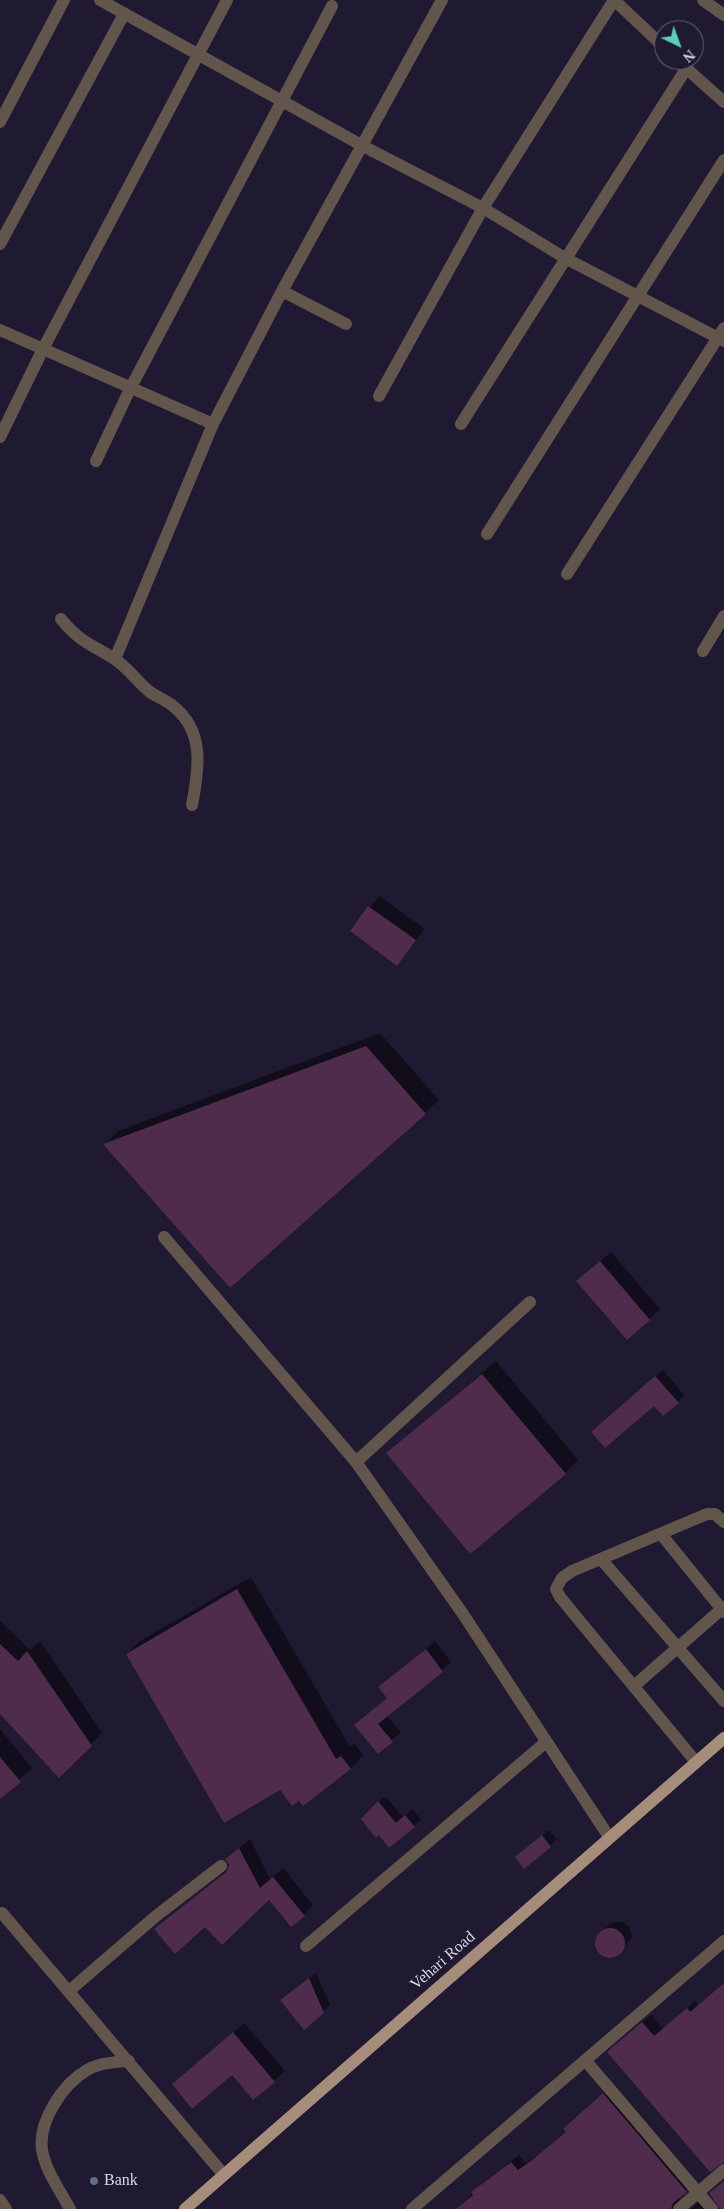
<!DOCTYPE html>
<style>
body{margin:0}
#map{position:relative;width:724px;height:2209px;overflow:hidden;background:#201932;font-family:Georgia,serif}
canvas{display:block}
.north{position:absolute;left:654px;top:20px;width:50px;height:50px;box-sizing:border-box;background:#201932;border:1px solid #6b657b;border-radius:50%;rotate:138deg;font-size:14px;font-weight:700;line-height:20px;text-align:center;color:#dbd7e9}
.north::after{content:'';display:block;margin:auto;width:18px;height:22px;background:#5cceba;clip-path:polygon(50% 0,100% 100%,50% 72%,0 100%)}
</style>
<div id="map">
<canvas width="724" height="2209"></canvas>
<div class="north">N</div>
</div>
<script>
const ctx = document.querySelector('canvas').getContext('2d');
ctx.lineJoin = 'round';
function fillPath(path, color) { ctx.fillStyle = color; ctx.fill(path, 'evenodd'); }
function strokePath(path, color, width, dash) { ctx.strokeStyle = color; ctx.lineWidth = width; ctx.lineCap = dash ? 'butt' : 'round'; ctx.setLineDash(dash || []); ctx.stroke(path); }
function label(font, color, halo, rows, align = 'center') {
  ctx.font = font + ' Georgia,serif'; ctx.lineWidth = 4; ctx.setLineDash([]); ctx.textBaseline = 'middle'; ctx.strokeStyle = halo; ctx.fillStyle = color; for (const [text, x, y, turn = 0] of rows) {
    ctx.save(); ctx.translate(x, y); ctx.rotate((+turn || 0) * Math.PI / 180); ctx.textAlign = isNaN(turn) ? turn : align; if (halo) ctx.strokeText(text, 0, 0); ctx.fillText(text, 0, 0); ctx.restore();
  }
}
const shadow = new Path2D(`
 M379 896 425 929 397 964 351 931Z
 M380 1033 439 1100 230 1286 105 1144 118 1131Z
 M611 1252 660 1309 627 1339 588 1271Z
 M496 1361 578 1460 565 1473 388 1453Z
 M663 1370 684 1395 678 1402 654 1404 600 1426Z
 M251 1577 350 1747 354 1743 363 1755 350 1769 300 1799 280 1789 127 1654 140 1641Z
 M0 1621 30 1650 40 1641 102 1733 59 1776 0 1712Z
 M435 1641 451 1662 387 1716 401 1732 378 1752 365 1717 388 1697 380 1687Z
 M0 1729 32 1768 0 1797Z
 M385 1796 403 1817 413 1809 421 1820 389 1846 379 1802Z
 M549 1830 557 1839 550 1846 516 1857Z
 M250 1839 270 1879 283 1868 313 1905 304 1915 270 1898 205 1925 155 1929 228 1870 230 1865 226 1859Z
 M622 1922 630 1928 632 1937 617 1956 607 1957 599 1952 597 1938 610 1923Z
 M316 1973 330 2005 304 2029 289 1993Z
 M724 1983V2162L617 2044 651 2015 663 2029 695 2001 698 2005Z
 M244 2023 285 2071 274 2081 253 2099 232 2074 173 2084Z
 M611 2086 694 2183 679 2197 681 2207 689 2209H457L481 2184 519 2155 526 2163 542 2152 567 2131 573 2121Z
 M724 2181V2209H691L706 2197 717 2209 721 2208Z`);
const building = new Path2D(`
 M368 906 416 940 397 966 350 931Z
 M366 1046 426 1114 230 1288 103 1144Z
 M600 1261 650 1320 627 1340 576 1281Z
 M482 1374 566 1474 470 1554 386 1453Z
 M655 1376 679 1403 663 1416 654 1406 605 1448 591 1432Z
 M237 1589 336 1759 341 1756 351 1769 303 1806 299 1801 292 1806 280 1790 224 1823 126 1654Z
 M0 1644 18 1661 27 1651 92 1746 59 1778 0 1714Z
 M426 1649 443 1672 378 1724 393 1742 378 1754 354 1725 387 1698 378 1687Z
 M0 1757 21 1782 0 1799Z
 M378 1801 396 1823 405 1815 415 1827 389 1848 379 1835 376 1838 361 1819Z
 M542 1835 551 1847 524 1869 515 1857Z
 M239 1848 260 1888 273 1877 305 1916 291 1927 269 1900 222 1945 205 1927 175 1954 154 1929 226 1872 229 1865 225 1859Z
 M595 1943a15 15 0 1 1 30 0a15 15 0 1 1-30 0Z
 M309 1978 324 2013 304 2030 280 2000Z
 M724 1983V2162L710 2172 607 2052 642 2022 654 2036 687 2008 690 2012Z
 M233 2032 275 2082 253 2100 232 2075 192 2109 172 2084Z
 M603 2093 687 2192 673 2203 671 2209H456L473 2195 471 2192 511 2162 518 2170 532 2160 566 2132 563 2129Z
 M724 2181V2209H720L709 2193Z`);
const street = new Path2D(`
 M100 0 363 146 483 208 565 258 724 341
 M614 0 664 47
 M703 0 724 15
 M677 60 724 102
 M0 122 64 0
 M0 244 124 14
 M282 291 346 324
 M0 330 213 424
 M379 396 483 208 614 0
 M461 424 686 69
 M0 437 43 349 227 0
 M96 461 130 389 332 6
 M487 534 724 160
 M567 574 724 328
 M61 619C80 642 89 643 113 658 127 666 137 682 150 692 157 697 166 700 173 706 205 731 199 769 192 805
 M703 651 724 616
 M115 659 213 424 282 291 442 0
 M164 1237 356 1462 463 1614 609 1837
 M356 1462 530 1302
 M661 1534 724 1612
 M601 1559 724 1701
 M634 1686 724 1607
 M696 1762 560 1597 556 1589 562 1578 572 1571 707 1514H715L724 1522
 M2 1913 224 2175
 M306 1946 546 1742
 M69 1991 156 1916 221 1866
 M585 2060 712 2209
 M0 2200 6 2209
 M70 2209C60 2190 46 2172 42 2150 38 2121 63 2084 87 2070 99 2063 116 2062 129 2061
 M412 2209 724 1941
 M679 2209 724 2170`);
const primary = new Path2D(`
 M185 2209 724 1738`);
const markers = [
 [94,2181,5,"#5c6f8a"]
];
const streetNames = [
 ["Vehari Road",443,1961,-41]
];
const poiNames = [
 ["Bank",104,2181]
];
fillPath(shadow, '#0007');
fillPath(building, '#4f2b4c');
strokePath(street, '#62554c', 12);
strokePath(primary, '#a68d7a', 12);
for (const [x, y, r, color] of markers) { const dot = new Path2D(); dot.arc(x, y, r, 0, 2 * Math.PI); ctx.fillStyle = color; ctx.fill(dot); strokePath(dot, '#201932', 2); }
label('16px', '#dbd7e9', '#201932', streetNames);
label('16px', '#dbd7e9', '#201932', poiNames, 'left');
</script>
